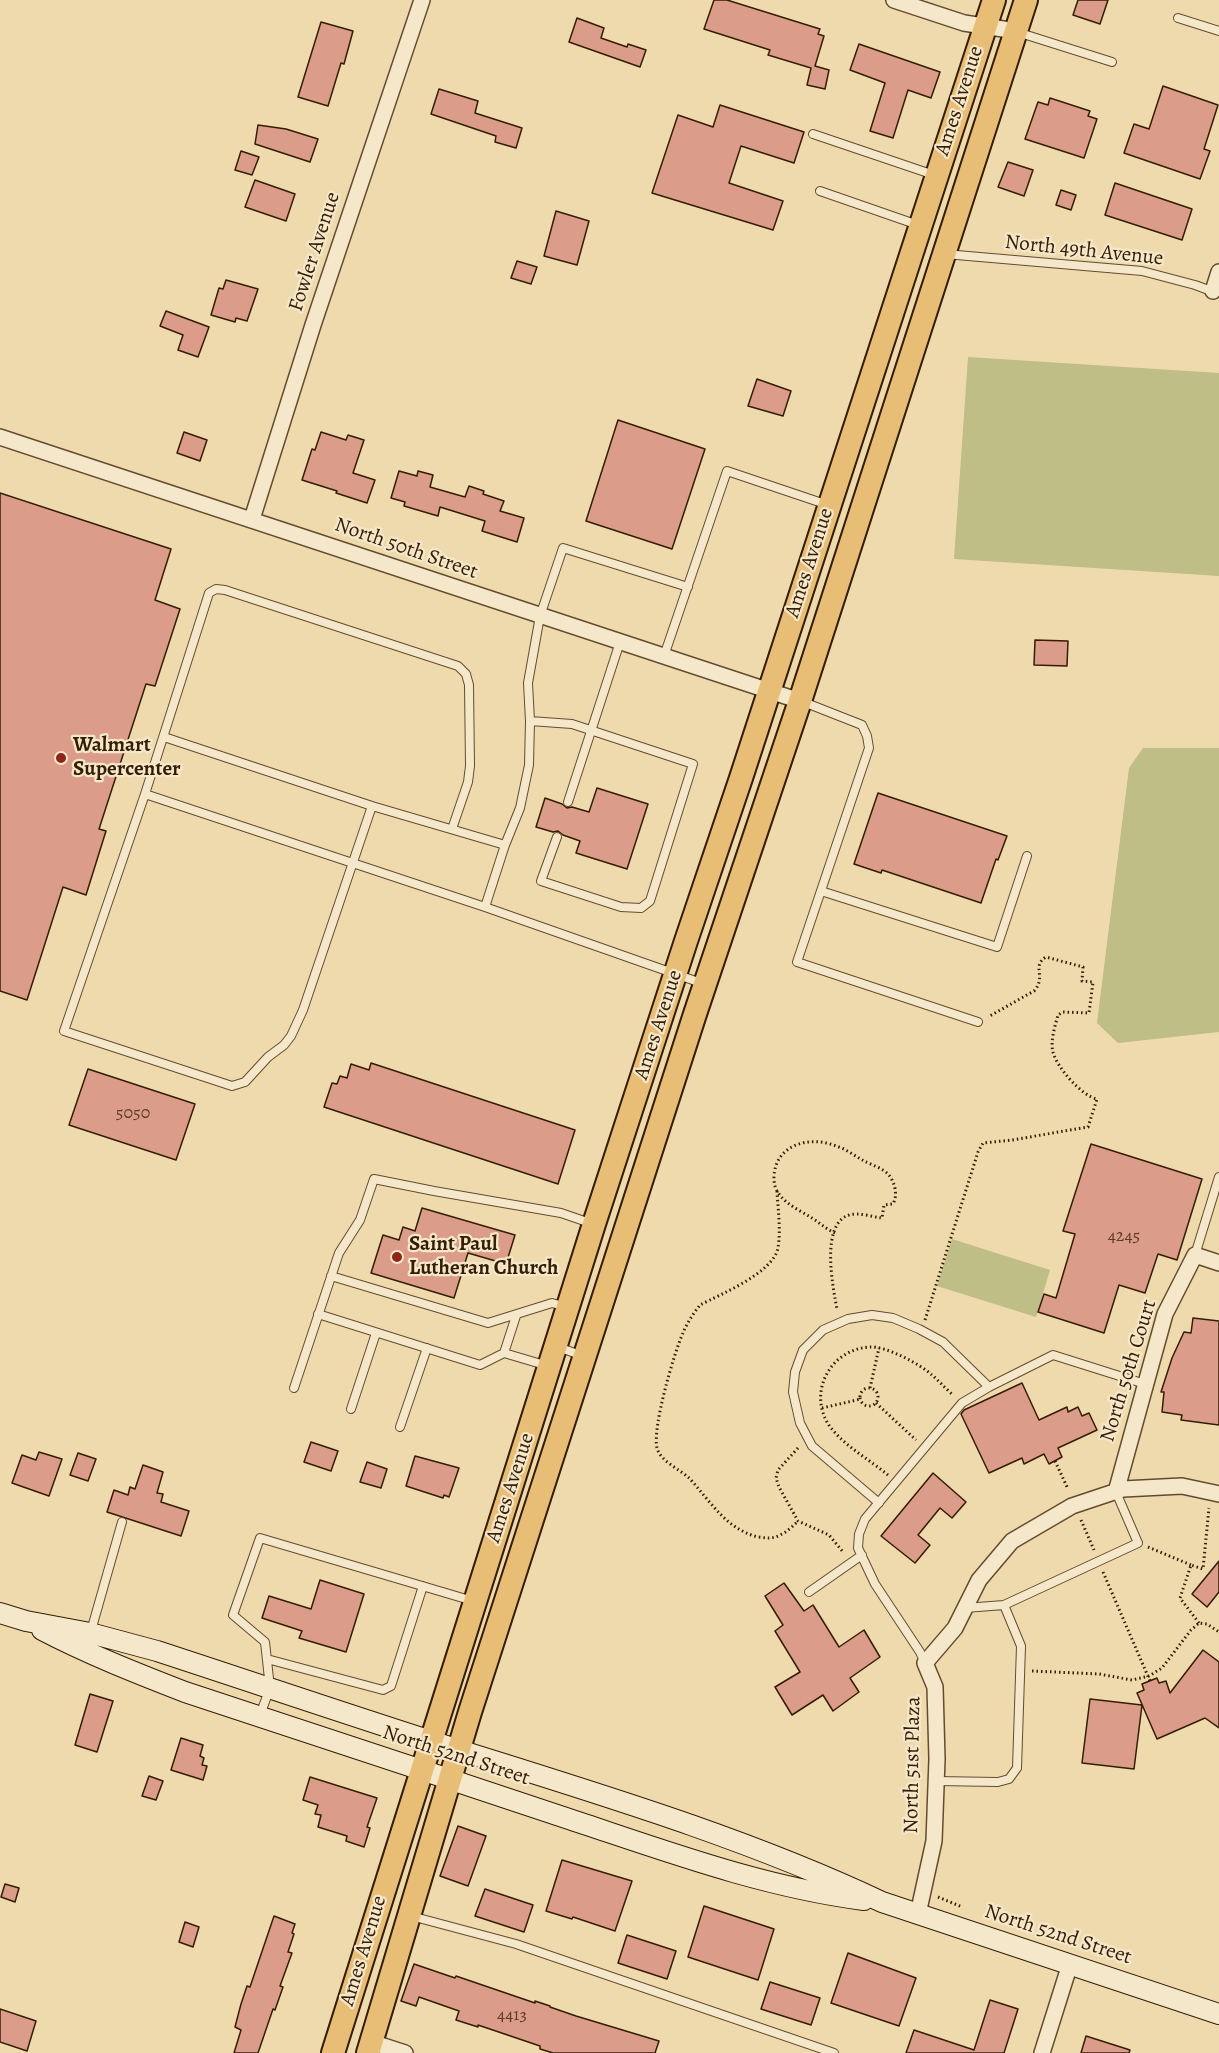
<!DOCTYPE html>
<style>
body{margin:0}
canvas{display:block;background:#efdaad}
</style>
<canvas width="1219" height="2053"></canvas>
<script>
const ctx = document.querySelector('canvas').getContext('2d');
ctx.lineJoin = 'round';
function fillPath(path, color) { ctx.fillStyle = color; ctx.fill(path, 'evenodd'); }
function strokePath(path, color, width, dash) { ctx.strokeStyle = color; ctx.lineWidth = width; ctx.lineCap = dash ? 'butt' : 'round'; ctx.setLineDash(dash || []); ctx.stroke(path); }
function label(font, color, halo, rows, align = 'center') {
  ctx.font = font + ' Alegreya,serif'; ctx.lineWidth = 4.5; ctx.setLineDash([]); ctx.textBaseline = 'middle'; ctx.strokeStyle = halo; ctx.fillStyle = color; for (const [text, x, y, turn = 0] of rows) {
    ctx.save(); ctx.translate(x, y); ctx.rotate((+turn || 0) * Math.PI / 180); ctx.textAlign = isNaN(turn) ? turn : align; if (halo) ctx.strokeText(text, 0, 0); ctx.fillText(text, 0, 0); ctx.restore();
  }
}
const green = new Path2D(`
 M968 357 1219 373V576L954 559Z
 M1143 748H1219V1032L1118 1043 1097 1023 1129 768Z
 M952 1239 1050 1270 1036 1317 937 1286Z`);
const building = new Path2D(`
 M714 0H727L820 29 818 34 824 36 815 66 829 70 825 89 807 85 811 68 768 55 770 50 704 29Z
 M1078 0H1108L1100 24 1073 15Z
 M577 18 604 28 601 38 627 47 628 44 646 50 640 67 569 42Z
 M321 22 353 31 344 64 341 63 328 106 298 97Z
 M859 44 940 72 931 98 908 90 893 138 870 131 885 83 850 70Z
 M1163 86 1218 105 1204 149 1210 151 1200 179 1124 153 1134 124 1149 129Z
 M439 89 478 101 475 113 522 128 516 148 495 142 496 136 431 114Z
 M1050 98 1090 111 1088 116 1097 119 1084 158 1025 139 1038 102 1048 105Z
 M720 105 804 132 794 163 741 146 729 183 783 201 773 230 652 193 678 115 713 127Z
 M258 125 286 129 318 139 310 162 255 144Z
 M241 151 259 157 252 175 235 170Z
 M1008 162 1033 170 1024 196 998 187Z
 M255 180 295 194 286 221 245 207Z
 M1115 183 1192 209 1182 240 1105 215Z
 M1061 190 1076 195 1071 210 1056 205Z
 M556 211 589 221 577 265 544 256Z
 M517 261 537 267 531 284 511 278Z
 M226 280 258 289 247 321 236 318 235 322 211 315 219 288 223 289Z
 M166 311 209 327 198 357 178 350 183 335 160 326Z
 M757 379 791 391 783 416 748 406Z
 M618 420 705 449 672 549 586 521Z
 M184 432 207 440 200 461 177 453Z
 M321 432 346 440 348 435 364 440 353 473 375 480 367 503 336 493 337 491 302 480 312 449 315 450Z
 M399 471 417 476 418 471 433 475 430 487 465 497 469 486 484 491 483 494 504 501 500 511 524 518 517 542 482 531 485 521 440 507 438 516 404 506 405 502 391 498Z
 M0 493 171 549 155 600 180 609 155 686 146 684 99 829 106 831 86 895 63 887 27 1000 0 991Z
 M1035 640 1068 641 1067 666 1034 665Z
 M597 788 648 804 627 869 576 853 580 841 563 835 558 831 553 832 536 827 545 798 562 804 567 808 572 807 589 812Z
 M878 793 1007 836 998 860 996 859 981 903 882 870 881 873 854 864Z
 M371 1063 575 1130 558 1184 324 1107 332 1083 337 1084 340 1076 347 1078 351 1064 369 1070Z
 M88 1069 195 1104 176 1160 69 1125Z
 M1091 1144 1202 1179 1177 1260 1158 1254 1145 1293 1119 1285 1104 1333 1038 1312 1044 1294 1056 1298 1075 1234 1063 1231Z
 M422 1208 515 1235 506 1264 468 1253 454 1298 371 1273 383 1235 399 1240 403 1227 415 1231Z
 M1193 1318 1219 1321V1425L1181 1420 1182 1415 1162 1412 1164 1392H1161L1172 1358 1184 1332 1191 1333Z
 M1022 1383 1039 1420 1067 1407 1068 1412 1078 1407 1082 1416 1089 1413 1097 1430 1058 1448 1062 1457 1049 1464 1044 1454 1024 1464 1022 1458 989 1473 961 1414 964 1410Z
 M311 1442 338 1451 331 1471 304 1462Z
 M39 1452 62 1459 49 1496 12 1483 22 1455 36 1460Z
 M78 1453 96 1459 88 1481 70 1475Z
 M415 1456 459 1468 449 1497 444 1495 443 1498 406 1486Z
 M367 1462 387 1469 381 1488 360 1482Z
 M143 1465 163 1472 157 1493 163 1494 161 1502 189 1511 181 1536 107 1512 114 1490 128 1495 130 1487 135 1489Z
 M933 1473 966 1502 952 1518 940 1508 918 1535 930 1545 915 1563 881 1536Z
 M1219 1561V1592L1207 1607 1192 1594Z
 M320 1580 364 1594 346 1652 299 1638 302 1631 262 1618 269 1596 311 1609Z
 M784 1583 804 1611 813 1605 839 1647 864 1630 880 1657 850 1678 859 1692 833 1711 823 1695 792 1715 775 1687 800 1672 775 1631 783 1625 765 1596Z
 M1203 1650 1219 1662V1728L1205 1718 1157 1739 1137 1693 1144 1690 1142 1684 1157 1678 1159 1683 1166 1681 1170 1693Z
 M90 1694 113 1701 97 1752 75 1745Z
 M1090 1699 1142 1705 1134 1769 1082 1763Z
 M181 1738 203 1745 200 1756 204 1758 202 1765 207 1766 203 1780 171 1770Z
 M149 1776 163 1781 156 1800 142 1796Z
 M310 1777 377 1798 367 1827 370 1828 364 1847 346 1841 347 1836 318 1827 321 1815 315 1814 318 1805 303 1800Z
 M458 1826 486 1836 468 1886 440 1876Z
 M562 1860 632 1881 615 1931 573 1917 572 1919 546 1911Z
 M5 1884 19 1888 15 1902 1 1897Z
 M485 1889 533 1905 524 1932 475 1916Z
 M704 1906 774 1929 758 1980 688 1957Z
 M274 1916 295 1924 292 1933 294 1934 288 1952 292 1953 280 1986 283 1987 275 2010 273 2009 258 2053H234L241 2030 235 2027 241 2004 247 1986 250 1987Z
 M185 1922 199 1927 193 1947 179 1942Z
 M627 1935 676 1951 667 1979 618 1963Z
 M848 1953 916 1978 899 2026 831 2003Z
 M414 1964 455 1978 456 1976 535 2003V2001L550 2006V2007L576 2016 659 2041 655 2053H553L540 2049V2046L478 2025V2027L456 2020 459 2011 419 1997 416 2006 401 2001Z
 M770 1982 820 1998 811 2025 761 2009Z
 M990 2000 1018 2009 1004 2053H906L914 2030 974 2050Z
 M0 2009 36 2021 27 2051 0 2042Z
 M1086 2036 1130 2050 1129 2053H1081Z`);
const path = new Path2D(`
 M777 1191C778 1210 781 1230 778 1248 773 1273 721 1294 700 1305 693 1314 687 1323 683 1333 674 1353 652 1428 657 1448 661 1462 680 1469 690 1479 711 1502 726 1529 758 1537 766 1538 773 1539 780 1535 787 1532 793 1526 798 1521
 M835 1233C826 1229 820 1223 812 1218 796 1208 773 1199 774 1177 775 1145 809 1135 836 1146 846 1149 855 1156 864 1161 872 1165 882 1168 888 1174 895 1182 898 1195 893 1204L884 1205 882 1218C872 1217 859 1212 849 1215 820 1224 833 1288 837 1309
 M925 1320 978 1152 983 1143 1012 1140 1088 1127 1097 1099C1082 1096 1057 1068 1053 1052 1050 1042 1055 1026 1058 1015L1063 1012 1089 1013 1093 982 1082 981 1083 967 1046 957C1031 966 1047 977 1034 991L988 1017
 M870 1388 879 1348
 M860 1397a9 9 0 1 1 18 0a9 9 0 1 1-18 0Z
 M876 1403 916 1440
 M822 1408 861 1399
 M798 1448 778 1470 776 1478 779 1487 798 1521 829 1535 843 1552
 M1055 1461 1068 1489
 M888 1475C870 1460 846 1447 831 1428 806 1395 829 1349 870 1347 886 1346 920 1364 932 1375 939 1381 945 1388 952 1394
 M1081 1520 1094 1550
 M1148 1547 1191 1565
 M1103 1572 1150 1681
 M1199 1623 1180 1598 1191 1565 1203 1569 1209 1508
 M1032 1671 1099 1674 1132 1680 1149 1676 1162 1668 1191 1630 1199 1623 1207 1624 1219 1632
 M938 1897 962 1907`);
const service = new Path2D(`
 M1178 18 1219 31
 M1017 32 1112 62
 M813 134 934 175
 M820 191 918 225
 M945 254 1142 271 1195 285 1214 292
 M664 656 727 471 828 505
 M801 701 862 725 867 736 869 748 797 962 978 1022
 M530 721 572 724 693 764 650 901 641 908 621 907 541 881 557 837
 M164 737 372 806 505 845
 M145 794 485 907 704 984
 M568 802 620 642
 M372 806 303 1010 291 1036 284 1045 268 1057 245 1082 232 1086 64 1031 145 794 209 593 216 589 225 590 458 666 466 674 469 685 470 766 468 782 452 829
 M821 891 997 947 1027 856
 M485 907 505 845 520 808 529 765 530 721 528 683 540 616 563 548 688 587
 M1195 1255 1219 1177
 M331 1276 488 1323 552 1303 567 1307
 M318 1314 480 1365 504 1353 548 1366
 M558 1347 583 1356
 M504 1353 516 1316
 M294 1388 339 1253 360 1220 374 1179 434 1191 561 1213 593 1224
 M351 1409 376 1333
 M400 1427 427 1348
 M879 1503 812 1446 800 1423 793 1392 795 1372 803 1350 823 1330 848 1319 872 1315 893 1318 919 1329 943 1342 989 1387
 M809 1592 862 1555
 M1004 1605 1138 1543 1116 1492
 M91 1631 122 1522
 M267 1659 383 1690 391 1686 423 1586
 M925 1663 920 1652 875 1584 858 1548 859 1534 865 1519 962 1403 989 1387 1053 1355 1145 1384
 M260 1715 270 1688 265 1642 233 1615 260 1538 473 1601
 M936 1781 998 1782 1009 1779 1017 1768 1021 1646 1004 1605 965 1608
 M411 1916 516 1944 834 2053`);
const minor = new Path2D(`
 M894 0 964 23 1016 31
 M1213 291 1219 272
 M0 437 800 701
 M252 519 313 325 422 0
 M1116 1492 1165 1314 1195 1255 1219 1263
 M918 1914 934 1841 937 1759 935 1687 925 1663 955 1628 979 1580 1012 1541 1072 1506 1123 1489 1182 1486 1219 1494
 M371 2042 405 2053
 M1042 2053 1070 1964`);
const secondary = new Path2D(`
 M0 1613 26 1621 90 1633 157 1651C258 1684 358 1718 459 1750 602 1795 746 1838 882 1902L1219 2014
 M42 1630C88 1654 136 1673 185 1692 312 1733 439 1776 566 1818 663 1850 762 1887 864 1900`);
const primary = new Path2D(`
 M333 2053 594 1224 686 941 741 778 994 0
 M368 2053 470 1712 695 1014 800 701 1026 0`);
const markers = [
 [61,758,6,"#8f2418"],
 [397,1257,6,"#8f2418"]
];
const numberNames = [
 ["5050",133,1114],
 ["4245",1124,1237],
 ["4413",512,2016]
];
const streetNames = [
 ["Ames Avenue",960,101,-72],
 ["North 49th Avenue",1084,251,6],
 ["Fowler Avenue",315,252,-72],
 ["North 50th Street",406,549,19],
 ["Ames Avenue",810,563,-72],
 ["Ames Avenue",659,1025,-72],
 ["North 50th Court",1129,1371,-73],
 ["Ames Avenue",511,1488,-72],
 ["North 52nd Street",456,1756,18],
 ["North 51st Plaza",913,1765,-89],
 ["North 52nd Street",1058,1935,18],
 ["Ames Avenue",364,1951,-73]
];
const poiNames = [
 ["Walmart",73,746],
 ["Supercenter",73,770],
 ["Saint Paul",409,1245],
 ["Lutheran Church",409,1269]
];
fillPath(green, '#bebe86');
fillPath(building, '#dc9c8a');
strokePath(building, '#341d04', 1.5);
strokePath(service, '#634c2e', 10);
strokePath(minor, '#634c2e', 18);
strokePath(secondary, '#341d04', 22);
strokePath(primary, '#341d04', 26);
strokePath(path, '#341d04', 3, [1.5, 3]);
strokePath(service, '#f5e7ca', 8);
strokePath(minor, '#f5e7ca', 15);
strokePath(secondary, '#f5e7ca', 20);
strokePath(primary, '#e8bd76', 22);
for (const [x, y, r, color] of markers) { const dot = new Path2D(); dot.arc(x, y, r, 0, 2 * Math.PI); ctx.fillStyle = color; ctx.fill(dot); strokePath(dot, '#f5e7ca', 2); }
label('18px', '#5e3d26', null, numberNames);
label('21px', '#341d04', '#f5e7ca', streetNames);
label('bold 21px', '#341d04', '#f5e7ca', poiNames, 'left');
</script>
